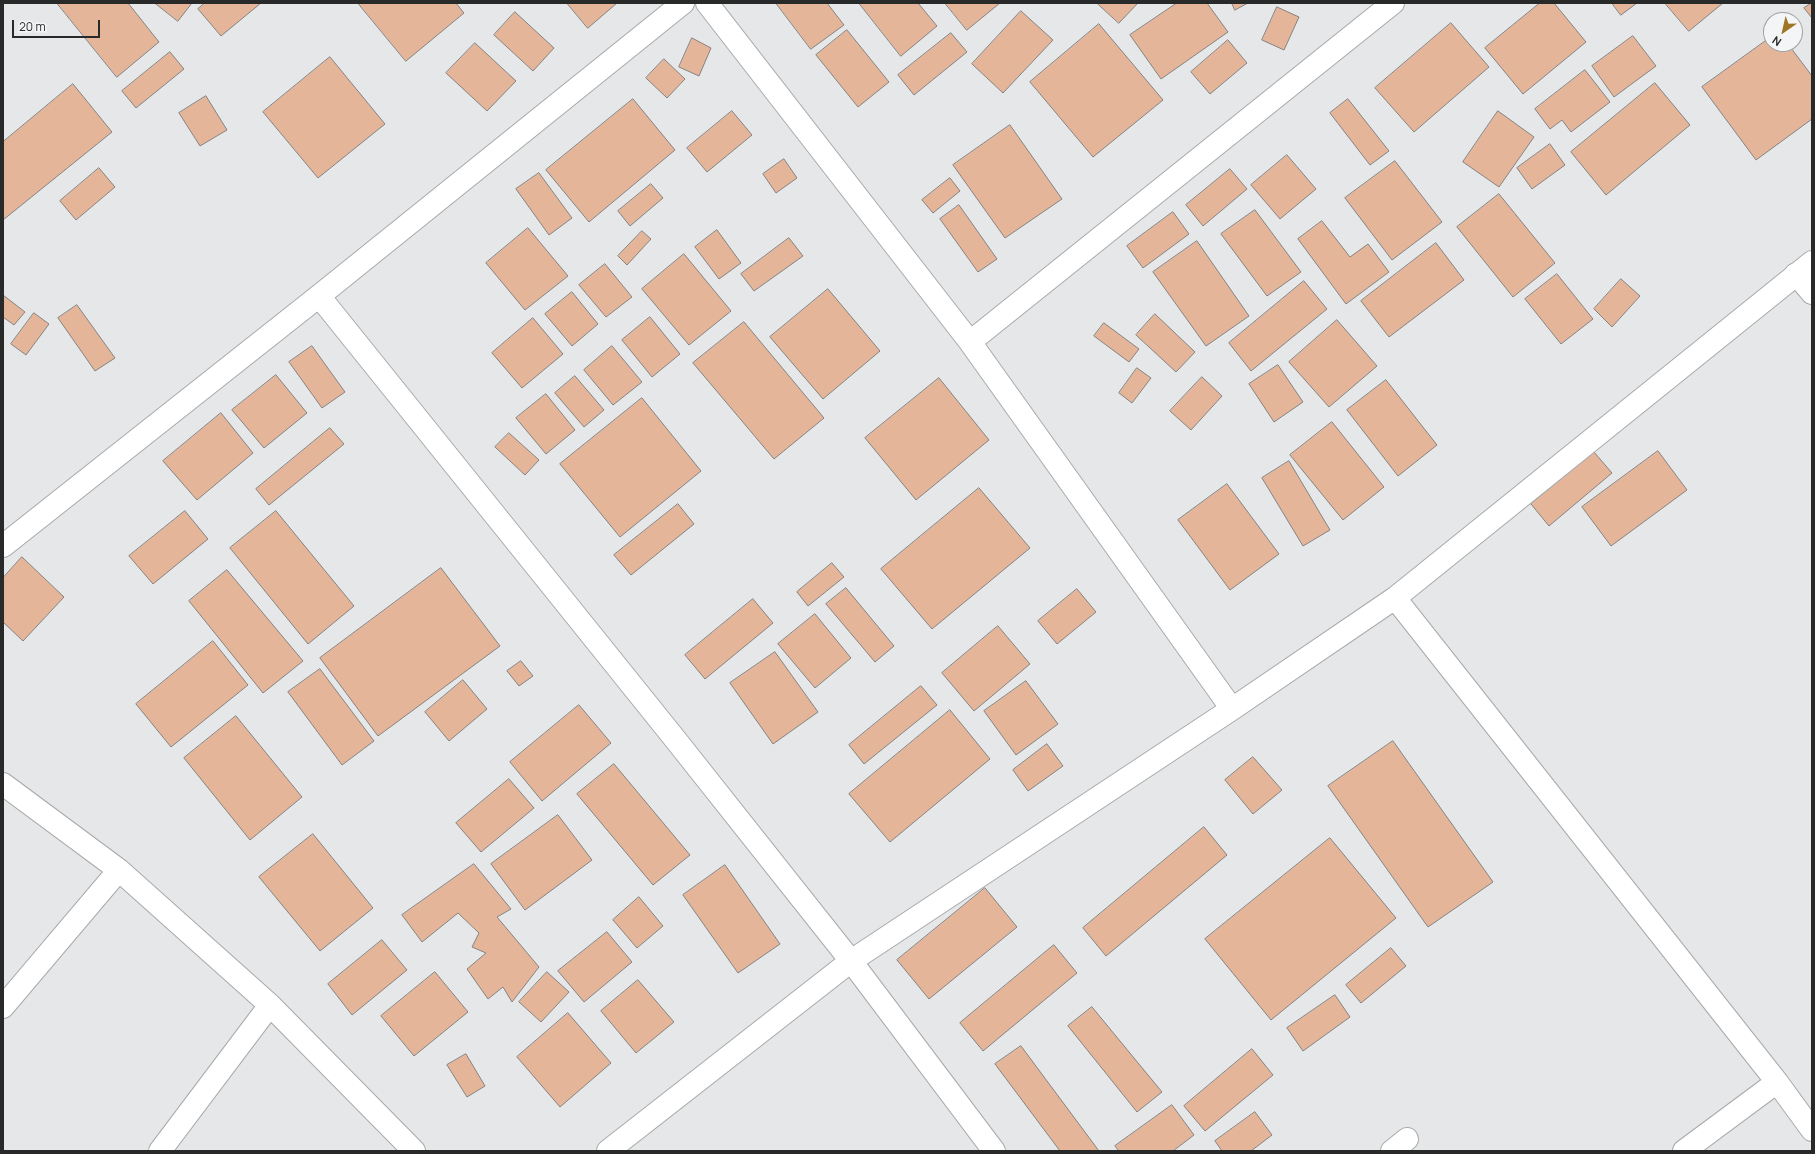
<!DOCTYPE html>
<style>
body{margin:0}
#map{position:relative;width:1815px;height:1154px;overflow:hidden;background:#e6e7e9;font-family:Manrope,sans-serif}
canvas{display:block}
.frame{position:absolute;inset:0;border:4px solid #282929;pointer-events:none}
.north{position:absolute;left:1763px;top:12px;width:40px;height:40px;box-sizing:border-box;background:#f4f5f6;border:1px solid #a2a3a4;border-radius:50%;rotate:214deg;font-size:11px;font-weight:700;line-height:16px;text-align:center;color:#282929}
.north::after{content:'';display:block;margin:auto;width:14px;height:18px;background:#9f7625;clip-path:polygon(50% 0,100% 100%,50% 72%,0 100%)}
.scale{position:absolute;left:12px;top:20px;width:88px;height:18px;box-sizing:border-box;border:2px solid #282929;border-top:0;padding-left:5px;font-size:12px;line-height:14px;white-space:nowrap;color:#282929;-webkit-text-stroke:3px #f4f5f6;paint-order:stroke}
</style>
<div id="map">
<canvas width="1815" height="1154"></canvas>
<div class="frame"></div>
<div class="north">N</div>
<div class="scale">20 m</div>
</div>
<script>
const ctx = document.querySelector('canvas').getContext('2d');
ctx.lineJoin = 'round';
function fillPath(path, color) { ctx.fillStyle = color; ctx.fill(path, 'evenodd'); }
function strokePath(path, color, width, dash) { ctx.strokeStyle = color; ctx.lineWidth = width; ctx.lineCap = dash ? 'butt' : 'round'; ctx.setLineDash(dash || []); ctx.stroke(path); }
const building = new Path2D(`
 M57 3H128L159 42 117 77Z
 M155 3H192L178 21Z
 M205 3H261L221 36 198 9Z
 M358 3H456L464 13 406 61Z
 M567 3H617L588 28Z
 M776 3H827L844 25 811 49Z
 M859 3H918L937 26 901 56Z
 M945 3H1000L967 30Z
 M1097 3H1138L1119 23Z
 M1177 3H1207L1228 32 1161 79 1130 35Z
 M1232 3H1248L1235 10Z
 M1540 3H1554L1586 42 1523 94 1485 48Z
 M1612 3H1637L1621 15Z
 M1665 3H1723L1689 31Z
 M1812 3V18L1804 8Z
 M1277 7 1299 17 1284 50 1262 40Z
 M1021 11 1053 40 1003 93 972 64Z
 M515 12 554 48 533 71 494 35Z
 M1451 23 1489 67 1414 132 1375 88Z
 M1099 24 1163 100 1093 157 1030 82Z
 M847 30 889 82 858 107 816 55Z
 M951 33 967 52 914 95 898 75Z
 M1633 36 1656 66 1614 97 1592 66Z
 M1771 37V44H1788L1812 76V119L1756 160 1702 87Z
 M692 38 711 48 699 76 679 67Z
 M1228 40 1247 63 1210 94 1191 72Z
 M475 43 516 81 487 111 446 73Z
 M170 52 184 69 136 108 122 91Z
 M330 57 385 124 318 178 263 112Z
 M664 59 685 79 667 98 646 78Z
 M1585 70 1610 102 1571 132 1562 120 1550 129 1535 109Z
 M1655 83 1690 125 1606 195 1571 152Z
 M73 84 112 132 3 220V142Z
 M206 96 227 130 200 146 179 113Z
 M633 99 675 150 589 222 546 170Z
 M1348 99 1389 151 1370 165 1330 113Z
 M732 111 752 135 707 172 687 148Z
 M1498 111 1534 137 1499 187 1463 162Z
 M1010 125 1062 199 1005 238 953 165Z
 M1550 144 1565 165 1532 189 1517 168Z
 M1287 155 1316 189 1280 219 1251 185Z
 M784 159 797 178 776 193 763 174Z
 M1395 161 1442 222 1392 260 1345 198Z
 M99 168 115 187 76 220 60 201Z
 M1230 169 1247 189 1203 226 1186 205Z
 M539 173 572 218 549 235 516 189Z
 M950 178 960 191 933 213 922 200Z
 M651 184 663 198 630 226 618 211Z
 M1499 194 1555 263 1513 297 1457 227Z
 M959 205 997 259 978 272 940 219Z
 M1255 210 1301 272 1267 296 1221 234Z
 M1173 212 1189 234 1143 268 1127 246Z
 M1322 221 1350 257 1368 244 1389 272 1346 304 1298 239Z
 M528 228 568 276 525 310 486 263Z
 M717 230 741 263 719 279 695 247Z
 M642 231 651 239 627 265 618 256Z
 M789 238 803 256 754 291 741 274Z
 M1197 241 1249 316 1206 346 1153 272Z
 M1436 243 1464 280 1389 337 1361 301Z
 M684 254 731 311 689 345 642 289Z
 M605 264 632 297 606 317 579 285Z
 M1557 274 1593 319 1561 344 1525 299Z
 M1621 279 1640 296 1612 327 1594 309Z
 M1304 281 1327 309 1251 371 1229 343Z
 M828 289 880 351 823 399 770 337Z
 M572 292 598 324 572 346 545 314Z
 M3 295 25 312 14 325 3 317Z
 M77 305 115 358 95 371 58 318Z
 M34 313 49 324 26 355 11 344Z
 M1155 314 1195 352 1176 372 1136 335Z
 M650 317 680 354 652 377 622 340Z
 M533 318 563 354 522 388 492 353Z
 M1337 320 1377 366 1329 407 1289 362Z
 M744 322 824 418 774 459 693 363Z
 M1104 323 1139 349 1129 362 1094 336Z
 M312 346 345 392 322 408 289 362Z
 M612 346 642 382 613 405 584 370Z
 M1278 365 1303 402 1274 422 1249 384Z
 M1137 368 1151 378 1132 403 1119 393Z
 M276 375 307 413 264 448 232 410Z
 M575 376 604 410 584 427 555 393Z
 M1202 377 1222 396 1191 430 1170 411Z
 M939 378 989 440 916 500 865 438Z
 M1386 380 1437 445 1398 476 1347 410Z
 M546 394 575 430 546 454 516 418Z
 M642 398 701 471 620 537 560 464Z
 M221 413 253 453 197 500 163 461Z
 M1332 422 1384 487 1343 520 1290 455Z
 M330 428 344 444 269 505 256 489Z
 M509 433 539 460 525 475 495 447Z
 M1658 451 1687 490 1611 546 1582 507Z
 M1594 452 1612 473 1549 526 1531 504Z
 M1289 461 1330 530 1303 546 1262 478Z
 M1227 484 1279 554 1230 590 1178 520Z
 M979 488 1030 548 932 629 881 569Z
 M678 504 694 524 631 575 614 555Z
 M185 511 208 539 153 584 129 556Z
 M276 511 354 606 308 644 230 548Z
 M22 557 64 597 23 641 3 622V578Z
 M832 563 844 577 808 606 797 592Z
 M441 568 500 646 378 736 320 658Z
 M227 570 303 661 263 693 189 601Z
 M846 588 894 646 875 662 826 604Z
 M1077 589 1096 612 1057 644 1038 621Z
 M753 599 773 623 705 679 685 655Z
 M815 614 851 658 815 688 778 644Z
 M998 626 1030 664 974 711 942 673Z
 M213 641 248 685 171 747 136 704Z
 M775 652 818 712 773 744 730 683Z
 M521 661 533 676 519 686 507 671Z
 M320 669 374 741 342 765 288 692Z
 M463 680 487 709 449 741 425 712Z
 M1026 681 1058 724 1016 755 984 711Z
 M921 686 937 705 864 764 849 745Z
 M579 705 611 743 542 801 510 762Z
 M950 710 990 759 890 842 849 794Z
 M236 716 302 797 250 840 184 758Z
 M1393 741 1493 882 1428 927 1328 786Z
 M1047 744 1063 766 1028 791 1013 770Z
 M1253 757 1282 790 1253 814 1225 780Z
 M614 764 690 855 653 885 577 794Z
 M509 779 534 808 481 852 456 823Z
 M558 815 592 860 525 910 491 864Z
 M1204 827 1227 855 1106 956 1083 928Z
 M313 834 373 908 320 951 259 877Z
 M1330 838 1396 918 1271 1020 1205 939Z
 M474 864 511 909 497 917 539 967 512 1002 503 987 488 999 467 969 486 953 472 947 479 933 458 913 422 942 402 915Z
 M725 865 780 944 738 973 683 895Z
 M985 888 1017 927 929 999 897 960Z
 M639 897 663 926 637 948 613 920Z
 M607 932 632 962 584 1002 558 971Z
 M382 940 407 970 352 1015 328 984Z
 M1054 945 1077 973 983 1051 960 1023Z
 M1391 948 1406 966 1361 1003 1346 985Z
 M435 972 468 1012 414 1056 381 1016Z
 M547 972 569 992 541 1022 519 1002Z
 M638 980 674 1022 636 1053 601 1011Z
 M1335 995 1350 1017 1303 1051 1287 1028Z
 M1092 1007 1162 1092 1137 1112 1068 1026Z
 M568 1013 611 1063 560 1107 517 1057Z
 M1021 1046 1099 1151H1060L995 1064Z
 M1252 1049 1273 1075 1205 1131 1184 1106Z
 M466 1054 485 1086 467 1097 447 1065Z
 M1172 1105 1194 1135 1173 1151H1119L1115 1146Z
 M1255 1112 1272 1135 1251 1151H1222L1215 1141Z`);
const street = new Path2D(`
 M707 3 970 342 1232 709
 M1796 274 1812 293
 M319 296 675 739 851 961 994 1151
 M970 342 1393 3
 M3 546 319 296 683 3
 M1395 598 1777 1082 1812 1130
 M3 784 119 870 270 1005 414 1151
 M3 1007 119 870
 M160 1151 270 1005
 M608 1151 851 961 1232 709 1395 598 1812 262
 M1392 1151 1407 1139
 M1684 1151 1777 1082`);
fillPath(building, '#e4b599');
strokePath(building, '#848382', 1);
strokePath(street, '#a8a9aa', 24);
strokePath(street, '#fff', 22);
</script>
